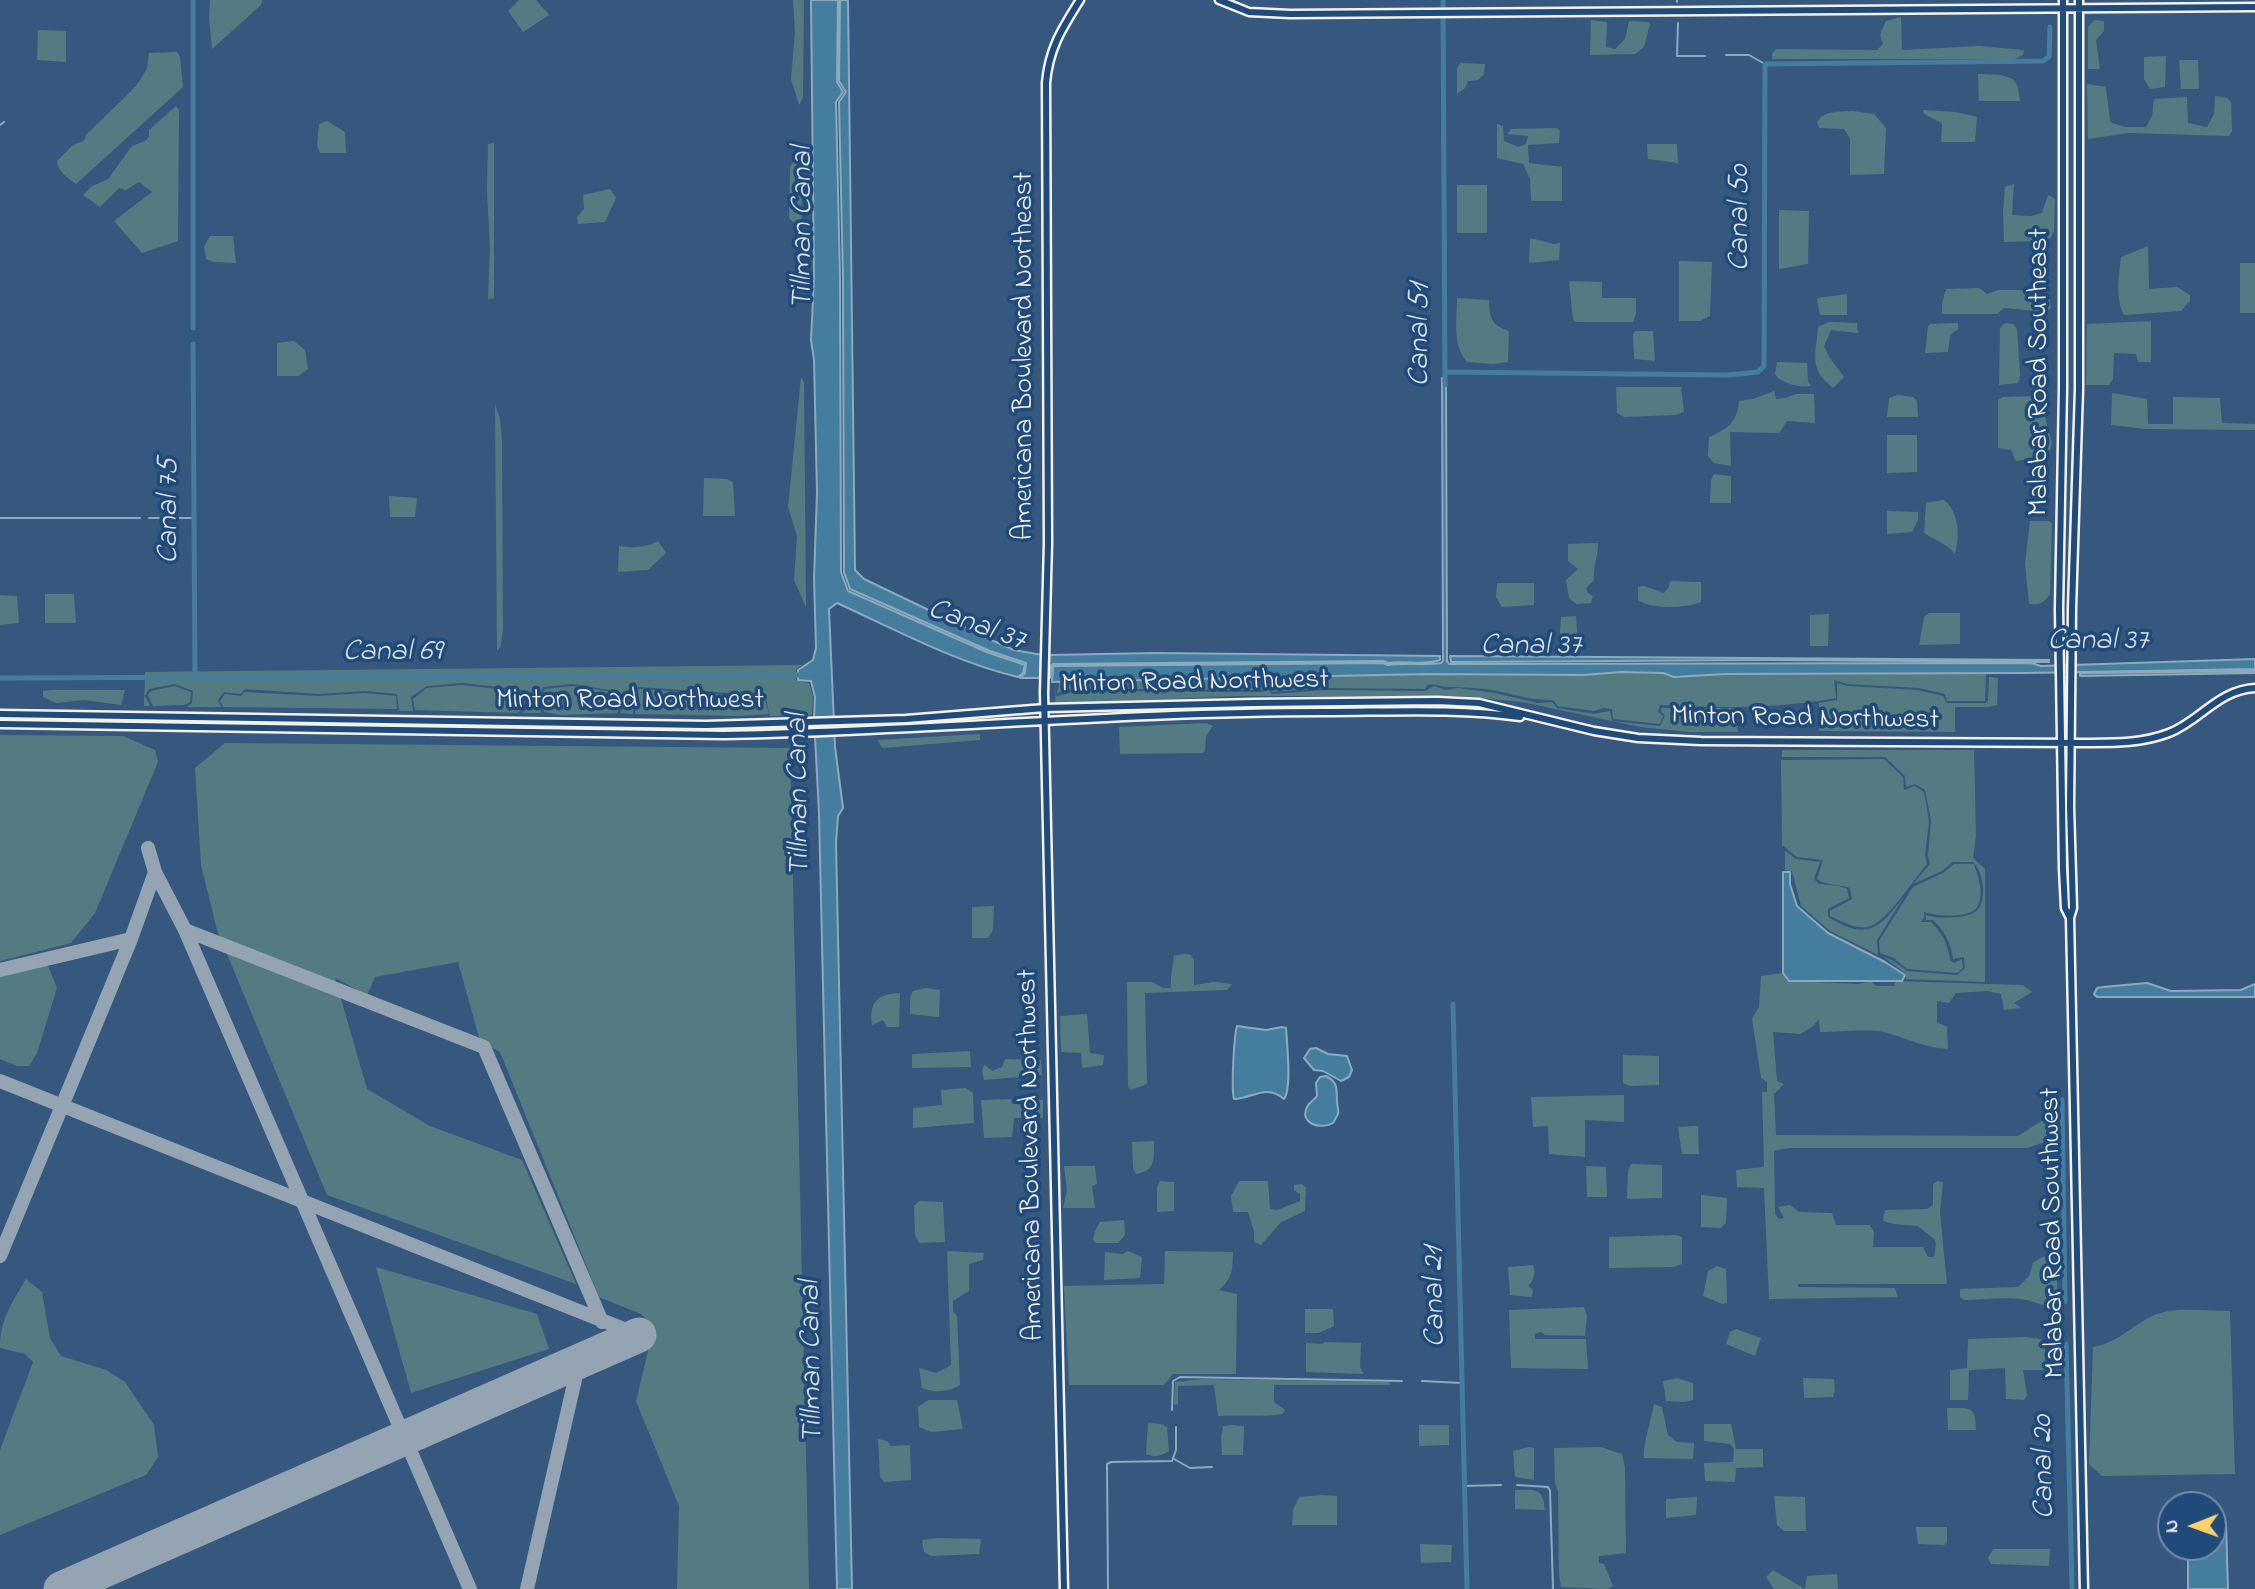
<!DOCTYPE html>
<style>
body{margin:0}
#map{position:relative;width:2255px;height:1589px;overflow:hidden;background:#36587e;font-family:"Indie Flower",sans-serif}
canvas{display:block}
.north{position:absolute;left:2157px;top:1491px;width:70px;height:70px;box-sizing:border-box;background:#1f4a7a;border:2px solid #748da6;border-radius:50%;rotate:269deg;font-size:19px;font-weight:700;line-height:28px;text-align:center;color:#f4f1e8}
.north::after{content:'';display:block;margin:auto;width:24px;height:32px;background:#ffd166;clip-path:polygon(50% 0,100% 100%,50% 72%,0 100%)}
</style>
<div id="map">
<canvas width="2255" height="1589"></canvas>
<div class="north">N</div>
</div>
<script>
const ctx = document.querySelector('canvas').getContext('2d');
ctx.lineJoin = 'round';
function fillPath(path, color) { ctx.fillStyle = color; ctx.fill(path, 'evenodd'); }
function strokePath(path, color, width, dash) { ctx.strokeStyle = color; ctx.lineWidth = width; ctx.lineCap = dash ? 'butt' : 'round'; ctx.setLineDash(dash || []); ctx.stroke(path); }
function label(font, color, halo, rows, align = 'center') {
  ctx.font = font + ' "Indie Flower",sans-serif'; ctx.lineWidth = 7; ctx.setLineDash([]); ctx.textBaseline = 'middle'; ctx.strokeStyle = halo; ctx.fillStyle = color; for (const [text, x, y, turn = 0] of rows) {
    ctx.save(); ctx.translate(x, y); ctx.rotate((+turn || 0) * Math.PI / 180); ctx.textAlign = isNaN(turn) ? turn : align; if (halo) ctx.strokeText(text, 0, 0); ctx.fillText(text, 0, 0); ctx.restore();
  }
}
const green = new Path2D(`
 M210 0H262L261 5 212 49 209 18Z
 M519 0H536L549 15 523 32 508 11Z
 M793 0H804L803 98 799 105 791 79 795 32Z
 M1901 17 1902 50 1979 46 2024 50 2023 55 2015 59H1772V54L1776 49 1877 50 1883 44 1880 35 1886 21Z
 M1591 20 1607 22 1606 47 1615 49 1625 39 1629 21 1648 22 1650 24 1644 47 1635 54 1590 55Z
 M2094 20 2104 21V31L2096 40 2100 69H2088V27Z
 M38 30 66 31V62L37 60Z
 M177 52 180 57 183 87 76 184C69 179 57 171 57 161L72 146 85 140 86 135 136 86 147 69 149 53Z
 M2166 56 2165 87 2150 89 2144 79V57Z
 M2179 60H2198L2199 89H2181Z
 M1460 63 1485 64 1484 74 1478 80 1468 81 1465 88 1457 94V69Z
 M1978 74 2001 75 2013 79 2018 87 2020 101H1979Z
 M2087 84 2106 87 2110 122 2124 127H2146L2152 116 2154 99 2187 97 2188 123 2207 127 2214 114 2215 96 2227 98 2231 102 2232 131 2229 136 2129 133 2088 139Z
 M176 106 179 110 178 241 142 253 114 221 152 192 139 182 126 190 119 188 100 207 83 195 92 186 108 179 132 146 145 141 149 137V130Z
 M1923 110 1956 112 1977 117 1975 142H1941L1942 123 1924 114Z
 M1852 111 1874 114 1886 128 1884 174 1850 175V139L1844 129 1819 128 1817 122C1824 110 1840 112 1852 111Z
 M327 121 345 132 346 153H320L317 145 319 124Z
 M1497 124 1503 126 1504 141 1518 147 1526 144 1528 136 1507 134 1511 129 1557 128 1560 131 1559 143 1528 145 1529 163 1562 167V201H1531L1530 179 1523 164 1497 158Z
 M494 143V298L488 299 490 249 487 189 488 144Z
 M1647 144H1677L1678 163 1648 159Z
 M797 156 801 176 802 230 789 218 790 167Z
 M2014 184 2012 215 2031 216 2042 213 2048 195 2055 199 2054 231 2051 238 2040 241 2004 242 2003 211 2005 187Z
 M1457 185H1487V233H1457Z
 M610 189 616 198 605 222 578 224 577 217 584 209 583 195Z
 M1779 210 1809 211 1808 264 1779 269Z
 M210 236H233L236 263 213 262 206 259 204 247Z
 M1530 238 1554 244 1560 243 1559 260 1529 263Z
 M2148 246 2149 289 2177 287 2190 295V301L2181 311 2124 315C2115 298 2119 275 2121 257Z
 M1679 261 1712 262 1710 316 1700 321H1679Z
 M2240 263H2255V313H2240Z
 M1569 281 1602 282V298H1636V313L1633 322H1577L1573 320Z
 M1979 288 1987 294 1998 290H2035L2049 298 2051 308 2047 312 2004 308 1997 314H1942V303L1946 289Z
 M1847 294V315H1820L1817 298Z
 M1457 298 1489 300C1490 319 1491 325 1509 331L1508 362 1493 364 1467 362C1452 345 1457 320 1457 298Z
 M2151 321V362H2138L2136 354 2114 353 2113 379 2109 385H2086L2087 324Z
 M1829 322 1857 323 1858 333 1831 330 1824 346 1829 357 1844 377 1833 388C1808 368 1816 356 1818 327Z
 M1958 323V329L1950 335 1948 352 1925 353 1928 326 1930 324Z
 M2005 323 2013 324 2017 329 2020 375 2018 383 1999 385 2000 328Z
 M1635 331H1653L1655 361 1634 359 1633 334Z
 M294 341 305 350 308 369 298 376H277V343Z
 M1777 362 1807 363 1808 381 1811 386C1800 388 1781 384 1775 374Z
 M801 377 804 382 806 607 794 580 797 536 788 507Z
 M1616 387H1681L1684 412 1676 415 1624 417 1617 413Z
 M1774 391 1776 399 1786 398 1796 394H1814L1815 423 1787 421 1779 433 1730 432 1731 466 1714 463 1708 456 1709 437C1727 430 1738 421 1739 401L1753 399Z
 M2112 393 2147 399 2148 424H2173V397L2220 398 2222 423 2255 424V430L2146 429 2111 425Z
 M1898 395 1913 397 1917 401 1918 417H1887L1889 398Z
 M2046 396 2043 410 2052 443 2050 450 2033 458 2016 461 2011 450 1998 448V400L2003 397Z
 M495 404 500 419 502 440 503 629 501 646 497 651Z
 M1887 435H1917V472L1887 473Z
 M1714 474 1731 476V503H1710L1711 480Z
 M704 478 727 479 733 482 735 516H703Z
 M389 496 417 498 415 517H390Z
 M1944 500C1959 512 1960 536 1955 554 1948 544 1934 540 1924 533L1926 503Z
 M1887 511 1918 512V520L1912 532 1887 534Z
 M2030 521H2049L2052 523 2050 594C2044 603 2040 605 2029 604L2025 564Z
 M658 541 666 553 648 570 618 572 619 546C634 548 644 548 658 541Z
 M1598 543C1598 556 1593 567 1594 580L1586 588 1588 593 1593 596 1591 603 1576 604 1569 598 1566 580 1578 569 1568 561V544Z
 M1670 581 1701 582V602C1685 608 1653 610 1638 600V587L1644 586 1664 593 1669 587Z
 M1497 583H1534V605L1502 607 1496 597Z
 M45 594H74L76 623H45Z
 M0 595 17 596 19 623 0 625Z
 M1929 613H1960V644L1919 645 1924 617Z
 M1829 614 1828 646H1810V615Z
 M1576 616 1578 645 1559 647 1561 617Z
 M803 665 796 669V680L809 683 813 697 812 715 770 716 766 699 744 694 638 687 636 689 633 714 620 713 626 703 615 691 572 684 543 687 538 700 541 713H522L528 708 525 690 462 683 427 686 411 697 413 711H399L397 694 365 691 319 694 245 689 240 694 224 692 218 700 221 707H187L192 703 193 691 175 684 149 689 145 696 150 706H144L145 672Z
 M1621 672 1663 673 1674 677 1725 674 1986 673 1985 701H1947L1945 694 1919 688 1847 684 1834 680 1836 698C1778 709 1718 708 1660 705L1658 712 1663 716 1660 724 1613 719 1612 709 1603 708 1594 711 1558 706 1553 700C1534 701 1517 695 1498 691 1482 688 1464 687 1448 687 1440 687 1435 683 1427 685L1425 689 1325 688 1272 692 1271 688 1263 687 1262 690H1252L1118 689H1073L1057 693 1060 681 1085 680 1427 674 1584 675Z
 M1989 677 1998 678 1997 705 1988 707H1955V731L1957 732 1819 731V703L1837 700V683L1847 686 1918 690 1943 696 1947 703H1986L1988 700Z
 M1056 684 1055 693 1057 696 1074 692 1118 691 1252 692H1263L1265 689 1269 690 1272 694 1325 690 1425 691 1434 686 1446 690 1458 688 1495 693 1537 703 1552 702 1557 708 1594 714 1610 711 1612 721 1660 726 1665 716 1661 711V708H1736L1738 732H1689L1640 727 1522 702 1460 696H1237L1055 704Z
 M462 685 524 692 525 708 517 713 415 710 413 699 427 688Z
 M175 686 191 692 190 702 184 705 153 706 148 695 151 691Z
 M573 686 614 692 623 703 617 713 561 715 544 712 540 700 545 689Z
 M638 689 744 696 765 700 769 714 739 716 635 714Z
 M52 690H125L121 705 84 700 56 703 43 697V691Z
 M244 692 319 696 365 693 396 696 397 709 223 707 220 701 225 694 241 696Z
 M1206 723 1213 726 1206 736 1205 751 1203 753 1120 754 1119 727Z
 M980 734V740L882 748 878 740Z
 M0 735 123 736 155 750 158 762 95 913 71 943 0 961Z
 M225 743 790 748 809 1589H677L679 1506 636 1401 654 1327 641 1314 599 1297 500 1052 480 1041 458 962 375 977 367 995 335 978 367 1089 430 1126 522 1160 576 1284 327 1195 217 930 201 865 195 768Z
 M1782 750H1974L1976 836 1973 858 1985 869V982L1906 979V974L1884 957 1892 960 1907 971 1957 975 1965 968 1964 957 1953 959C1951 942 1945 932 1933 920H1926V915C1938 919 1972 920 1979 908 1987 895 1983 872 1973 862H1953L1942 871 1913 884 1930 864 1928 855 1931 820 1925 790 1915 784 1906 787 1905 776 1885 757H1782Z
 M1884 759 1903 777 1904 790 1915 786 1924 792 1929 821 1925 855 1927 864C1914 879 1885 925 1867 927 1854 929 1842 921 1830 916V911L1852 899 1850 888C1840 884 1825 886 1817 879L1823 860 1797 857 1782 845 1781 760Z
 M1785 851 1796 859 1820 862 1814 879 1819 884 1839 886 1847 889 1849 898 1828 909V917C1868 942 1880 928 1905 895L1877 940 1878 955 1830 931 1801 906 1792 871 1785 870Z
 M1954 864H1974C1978 877 1985 893 1977 907 1970 919 1935 916 1924 912V918L1920 922H1931C1943 934 1948 944 1950 960L1954 963 1962 959 1963 968 1957 973 1907 969 1894 958 1880 953 1879 941 1913 887 1943 873Z
 M994 906 993 930 988 938H972V907Z
 M1185 954 1191 955 1194 960V985L1214 982 1232 984 1227 990 1145 993 1147 1084 1131 1090 1128 1087 1127 982H1152L1163 988H1171C1170 977 1173 966 1174 955Z
 M47 963 57 988 37 1053 29 1066H17L0 1059V973Z
 M1783 973 1789 981 1859 984 1871 981 1876 986H1894L1895 981 2023 985 2032 992 2014 1003 2021 1008 2004 1010 2001 994 1988 991 1956 993 1949 1003 1937 1001V1022L1947 1027 1948 1049C1923 1047 1911 1040 1888 1033 1874 1028 1837 1032 1820 1032L1819 1019 1812 1027 1800 1034 1773 1032 1777 1081 1784 1084 1774 1094 1776 1135 2018 1136 2043 1120 2054 1124 2053 1139 2027 1148H1788L1774 1151 1775 1214 1779 1219 1784 1218 1778 1207 1790 1205 1799 1212 1832 1213 1836 1225H1870L1874 1232 1873 1247H1923L1928 1257H1934L1936 1244 1935 1240 1918 1226 1894 1224 1883 1221 1885 1210 1927 1209 1933 1205V1185L1937 1181 1943 1182 1940 1213 1947 1284H1798V1287L1895 1288 1898 1297 1769 1299 1764 1188 1737 1187 1736 1170 1764 1167 1762 1092H1767V1082L1761 1078 1752 1019 1759 1007 1761 976Z
 M925 988 940 990 939 1017 910 1014V997L913 991Z
 M900 993 899 1027H887L883 1020 872 1025C869 1002 877 994 900 993Z
 M1087 1014 1090 1053 1104 1055 1103 1065 1082 1068 1081 1053 1061 1052 1060 1016Z
 M970 1051 971 1067 912 1068V1054Z
 M1623 1055 1659 1056V1085L1630 1086 1623 1083Z
 M1005 1059 1041 1060 1042 1075 984 1080 982 1071 984 1064 992 1071 1002 1067Z
 M966 1088 973 1093 974 1123 913 1128V1108L942 1105 941 1090Z
 M1624 1095V1122L1585 1120V1157L1549 1154 1548 1126 1533 1127 1531 1097Z
 M1011 1099 1012 1104H1025L1030 1099 1043 1100V1118H1014L1012 1137 984 1138 981 1100Z
 M1698 1126 1699 1154H1682L1678 1127Z
 M1154 1141C1154 1158 1156 1171 1136 1174L1133 1168 1132 1142Z
 M1631 1164 1662 1165V1198L1627 1199 1628 1171Z
 M1064 1166H1095L1097 1184 1092 1186 1095 1208H1063L1067 1190Z
 M1586 1166 1606 1167 1607 1197H1587Z
 M1160 1181 1174 1182V1211L1157 1212V1187Z
 M1239 1181H1268L1270 1209 1277 1210 1300 1201V1194L1294 1190V1185L1302 1184 1306 1188 1305 1211 1281 1222 1261 1245 1254 1242V1232L1248 1212H1233L1231 1196Z
 M1701 1195 1727 1198 1726 1223 1721 1228 1701 1227Z
 M919 1201 943 1202 945 1242 919 1243 915 1235 914 1206Z
 M1124 1220 1125 1235 1118 1243H1096L1093 1240 1095 1231 1100 1222Z
 M1677 1235 1682 1237V1264L1674 1267 1609 1268V1237Z
 M947 1251 984 1253 983 1260 969 1264V1291L953 1301V1311L957 1316 960 1385C950 1392 933 1393 922 1388L919 1368 936 1373 951 1365Z
 M1128 1251 1142 1257 1140 1278 1104 1280 1105 1252 1123 1254Z
 M1165 1251 1233 1252C1232 1271 1234 1276 1219 1290L1237 1294 1236 1374H1173L1164 1385H1069L1064 1286 1164 1284Z
 M2056 1255 2059 1327 2052 1328 2049 1321 2052 1318 2051 1311C2028 1292 1992 1300 1964 1300L1960 1297V1289L2018 1287 2029 1276 2033 1263 2042 1257Z
 M1533 1265C1536 1272 1534 1281 1528 1286L1533 1290 1532 1297 1510 1295 1508 1267Z
 M1717 1266 1726 1269 1727 1303 1722 1304 1703 1296 1708 1271Z
 M376 1267 537 1314 549 1349 411 1393Z
 M26 1279 42 1292 50 1338 61 1356 106 1370 125 1382 154 1425 158 1457 146 1475 0 1535V1450L33 1362 25 1354 0 1348C0 1319 12 1303 26 1279Z
 M1584 1307 1587 1315 1585 1336 1545 1335 1541 1332 1535 1334V1339H1586L1588 1369 1511 1368 1509 1310Z
 M1305 1309H1333L1334 1326 1318 1333H1305Z
 M2230 1311 2235 1474 2102 1476 2089 1464 2093 1347C2115 1344 2132 1326 2152 1316 2174 1306 2206 1311 2230 1311Z
 M1736 1329 1761 1338 1755 1356 1726 1344 1730 1332Z
 M2025 1337 2041 1339 2045 1345V1370H2023L2027 1395 2024 1400 2006 1399 2005 1368 1969 1370 1968 1400H1950V1370L1967 1368 1968 1339Z
 M1325 1342 1361 1343 1360 1367 1364 1374 1306 1372V1343L1322 1344Z
 M1677 1378 1693 1383V1400L1684 1402 1666 1401 1663 1381Z
 M1803 1378 1834 1379 1835 1390 1833 1397 1804 1398Z
 M1202 1379 1388 1382 1392 1385H1274V1402L1285 1410 1283 1414C1261 1417 1240 1415 1218 1416L1214 1385 1178 1386V1404L1174 1405 1175 1382Z
 M928 1400H957L963 1429 931 1432 919 1427 918 1407Z
 M1654 1404 1662 1407 1668 1435 1677 1442 1694 1443 1693 1459 1644 1458C1642 1449 1652 1416 1654 1404Z
 M1947 1408C1969 1408 1976 1405 1976 1430H1948Z
 M1148 1423 1161 1424 1167 1427 1169 1451C1161 1456 1155 1458 1146 1454Z
 M1704 1424H1731L1736 1449H1763V1467L1736 1468 1735 1482 1705 1481 1704 1463 1733 1462 1734 1449 1730 1444 1704 1441Z
 M1232 1425 1244 1426 1243 1455H1222L1221 1437 1223 1426Z
 M1419 1425H1449V1445L1419 1446Z
 M878 1439 887 1441 891 1446 910 1445 911 1480 884 1482 880 1477Z
 M1529 1447 1534 1448V1480L1515 1477 1513 1451Z
 M1601 1447 1622 1454 1625 1467 1626 1553 1599 1556V1563L1604 1564 1613 1586 1607 1589 1561 1587 1559 1573 1558 1491 1555 1482 1554 1448Z
 M1515 1490C1535 1490 1543 1487 1545 1510L1515 1509Z
 M1321 1495 1337 1496V1525H1292L1293 1510 1299 1497Z
 M1774 1496 1805 1497 1806 1531H1784L1777 1525Z
 M1697 1497 1696 1515 1666 1518V1499Z
 M1916 1527H1947V1542L1944 1545 1918 1544Z
 M937 1538 981 1539 979 1554 931 1556 924 1552 922 1540Z
 M1420 1544 1452 1545 1451 1562 1421 1563Z
 M1993 1549H2050L2049 1566 1991 1564 1988 1558Z
 M1773 1570 1805 1589 1807 1576 1837 1574 1838 1589H1774L1766 1577Z`);
const water = new Path2D(`
 M811 0H838L837 82 843 92 836 102 840 279 841 572 848 591 989 653 1025 665 1023 673 1018 677C955 662 896 630 837 603L829 609 835 747 843 808 838 816 836 842 852 1589H837L819 813 814 718 815 697 811 681 798 680V670L813 660 816 648 814 578 817 493 814 360 811 340 814 279Z
 M840 0H848L855 570 864 579 989 639 1014 650 1042 655V678H1020L1025 673 1026 663 990 651 850 589 844 572 843 279 839 102 846 92 839 81Z
 M1442 378 1446 380 1447 661 1449 664 2031 663 2041 666 2255 659V669L2026 673 1725 674 1674 677 1663 673 1621 672 1584 675 1427 674 1052 682 1053 666 1383 663 1388 665C1405 662 1423 666 1441 663L1443 661Z
 M1156 653 1440 656V660C1423 666 1406 660 1388 663L1383 661 1053 664 1051 666 1050 678H1048V655Z
 M1450 656 2049 660V662L1767 660 1451 662Z
 M2255 671V673L2080 676V673Z
 M1783 872H1790V884L1797 906 1828 933 1885 962 1905 975 1902 981H1789L1783 973Z
 M2147 983 2171 991 2241 990 2255 984V997H2097L2094 994 2097 988 2103 987Z
 M1237 1026 1266 1030 1282 1027 1286 1028C1287 1043 1292 1089 1284 1099 1266 1083 1252 1099 1234 1099 1231 1090 1234 1036 1237 1026Z
 M1316 1048 1328 1054 1347 1056 1352 1070 1349 1077 1341 1081 1323 1071 1314 1070 1304 1058 1310 1049Z
 M1326 1076C1339 1083 1336 1089 1337 1101 1338 1115 1341 1109 1333 1123 1321 1130 1297 1124 1308 1105 1311 1102 1314 1100 1317 1096L1316 1083 1320 1077Z
 M2222 1517 2226 1523 2228 1589H2188V1547H2213V1519Z`);
const stream = new Path2D(`
 M1677 0V2
 M1678 23 1677 56H1705
 M1726 55H1749L1765 64
 M0 125 4 122
 M0 518H140
 M149 518H194
 M1422 1381 1462 1383
 M1172 1410 1173 1381 1180 1377 1402 1381
 M1174 1459 1190 1468 1212 1467
 M1517 1485 1548 1487 1550 1491 1553 1589
 M1464 1486 1501 1485
 M1108 1589 1107 1464 1111 1462 1172 1461 1176 1450V1427`);
const canal = new Path2D(`
 M193 0V328
 M1443 0 1445 385
 M193 344 195 677
 M1445 372 1728 375 1758 372 1764 366 1765 64 2043 61 2049 57 2050 27
 M792 675H804
 M0 678 785 675
 M1453 1004 1467 1589
 M2062 1100 2065 1302
 M2066 1344 2072 1589`);
const taxiway = new Path2D(`
 M155 872 185 930 484 1047 602 1322
 M185 930 470 1589
 M0 970 131 939
 M0 1081 639 1335
 M0 1256 131 939 155 872 148 848
 M527 1589 579 1362`);
const runway = new Path2D(`
 M61 1589 639 1335`);
const secondary = new Path2D(`
 M1219 0 1249 12 1290 14 2255 7
 M2063 0V388L2059 609 2063 869 2065 908 2070 918
 M2079 0V389L2072 608 2070 807 2073 908 2070 918 2084 1589
 M0 714 706 725 906 719 1045 708 1253 703 1437 701 1479 703 1594 731 1638 738 1701 741 2082 743C2111 743 2140 744 2169 733 2200 721 2218 690 2255 688
 M0 724 724 735C924 731 1123 712 1324 712 1389 712 1455 708 1520 717
 M1064 1589 1044 693 1048 543 1046 83C1049 48 1062 29 1080 0`);
const streetNames = [
 ["Americana Boulevard Northeast",1026,356,-90],
 ["Malabar Road Southeast",2041,372,-90],
 ["Minton Road Northwest",1195,684,-1],
 ["Minton Road Northwest",630,702],
 ["Minton Road Northwest",1805,720,1],
 ["Americana Boulevard Northwest",1033,1155,-91],
 ["Malabar Road Southwest",2055,1233,-91]
];
const waterNames = [
 ["Canal 50",1742,218,-90],
 ["Tillman Canal",805,228,-90],
 ["Canal 51",1422,335,-90],
 ["Canal 75",171,511,-90],
 ["Canal 37",976,627,20],
 ["Canal 37",2098,643],
 ["Canal 37",1531,648],
 ["Canal 69",392,654],
 ["Tillman Canal",801,795,-91],
 ["Canal 21",1437,1297,-91],
 ["Tillman Canal",814,1362,-91],
 ["Canal 20",2046,1467,-91]
];
fillPath(green, '#547b82');
fillPath(water, '#457d9e');
strokePath(water, '#8babbc', 2);
strokePath(stream, '#8babbc', 2);
strokePath(canal, '#457d9e', 5);
strokePath(taxiway, '#95a4b3', 14);
strokePath(runway, '#95a4b3', 35);
strokePath(secondary, '#f4f1e8', 11);
strokePath(secondary, '#1f4a7a', 6);
label('28px', '#f4f1e8', '#1f4a7a', streetNames);
label('italic 30px', '#dae0dd', '#1f4a7a', waterNames);
</script>
